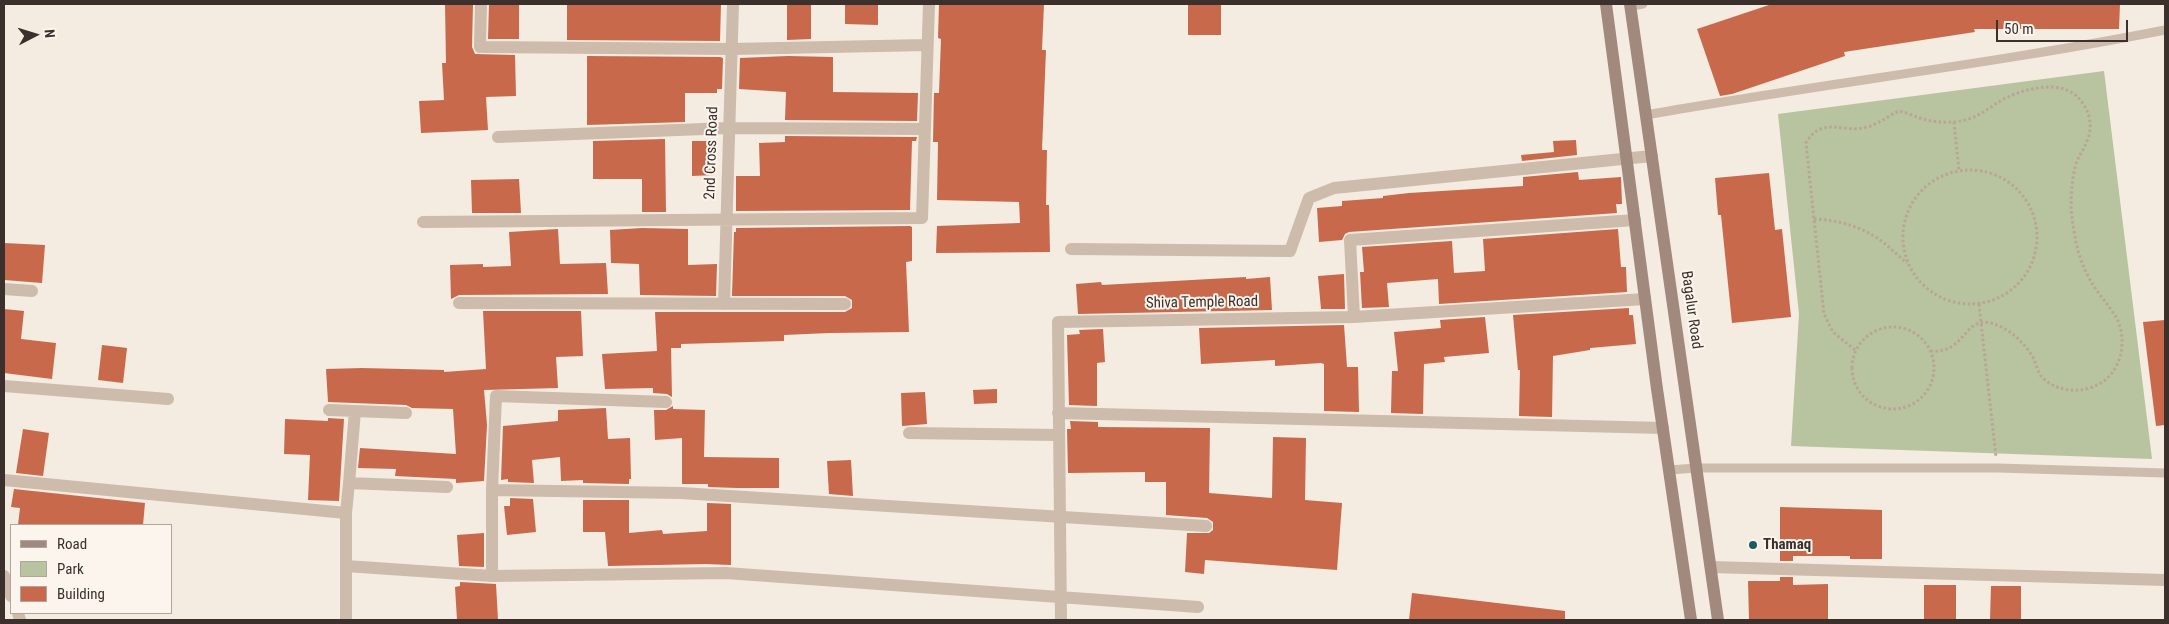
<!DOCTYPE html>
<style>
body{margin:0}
#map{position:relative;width:2169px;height:624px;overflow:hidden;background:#f4ebe1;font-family:"Roboto Condensed",sans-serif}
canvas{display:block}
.frame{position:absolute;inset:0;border:5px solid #3b302b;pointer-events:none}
.legend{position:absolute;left:10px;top:524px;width:162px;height:90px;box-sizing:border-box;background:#fbf5ee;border:1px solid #aea6a0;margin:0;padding:6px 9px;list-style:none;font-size:15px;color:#3b302b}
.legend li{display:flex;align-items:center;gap:10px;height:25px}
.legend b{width:25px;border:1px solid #aea6a0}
.north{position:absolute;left:10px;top:10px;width:50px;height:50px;-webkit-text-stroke:4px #fbf5ee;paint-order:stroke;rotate:85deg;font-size:14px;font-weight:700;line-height:20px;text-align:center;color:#3b302b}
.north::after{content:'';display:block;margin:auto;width:18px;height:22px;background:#3b302b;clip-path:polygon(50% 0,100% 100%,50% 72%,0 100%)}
.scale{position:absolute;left:1996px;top:20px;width:132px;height:22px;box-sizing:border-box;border:2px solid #3b302b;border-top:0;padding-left:6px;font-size:15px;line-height:18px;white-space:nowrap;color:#3b302b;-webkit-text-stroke:4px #fbf5ee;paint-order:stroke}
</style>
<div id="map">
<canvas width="2169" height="624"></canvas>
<div class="frame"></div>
<ul class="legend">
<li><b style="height:6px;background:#a18a7d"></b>Road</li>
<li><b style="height:14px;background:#b8c4a0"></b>Park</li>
<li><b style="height:14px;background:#c8694b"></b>Building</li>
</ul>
<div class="north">N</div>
<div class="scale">50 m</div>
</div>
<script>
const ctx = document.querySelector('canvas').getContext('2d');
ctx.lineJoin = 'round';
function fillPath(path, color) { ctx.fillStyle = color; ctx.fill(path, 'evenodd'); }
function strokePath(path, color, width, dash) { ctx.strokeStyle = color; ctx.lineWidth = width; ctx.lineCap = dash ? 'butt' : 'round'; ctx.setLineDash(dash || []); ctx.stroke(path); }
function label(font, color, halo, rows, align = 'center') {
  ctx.font = font + ' "Roboto Condensed",sans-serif'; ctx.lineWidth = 4; ctx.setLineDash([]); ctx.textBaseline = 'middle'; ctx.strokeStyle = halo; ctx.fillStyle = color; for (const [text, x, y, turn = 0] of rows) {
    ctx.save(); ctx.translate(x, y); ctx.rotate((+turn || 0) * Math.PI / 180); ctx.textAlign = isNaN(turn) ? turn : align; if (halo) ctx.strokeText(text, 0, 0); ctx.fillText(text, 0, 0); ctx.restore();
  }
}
const green = new Path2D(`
 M2104 71 2152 459 1791 446 1799 314 1778 114Z`);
const building = new Path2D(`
 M445 4H473L472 47 475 54 515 55 516 96 486 97 488 130 421 133 419 101 444 100 442 63H446Z
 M489 4H519V39H488Z
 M567 4H721L720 41 567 40Z
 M787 4H811V39L787 40Z
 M845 4H878V25L845 24Z
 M939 4H1044L1042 50H1046L1042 150H1047L1046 205H1049L1050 252 936 253 937 226 1020 223 1019 202 937 200 938 142H933L934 93H939L941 39 938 38Z
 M1188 4H1221V35H1188Z
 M1772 4H2120L2119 29H1974L1975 32 1844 52 1845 56 1732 94 1720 96 1697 29Z
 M587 56 720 57 723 58 722 89H717V93H685V122L587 125Z
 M788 56 833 57V92L918 93 917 121 785 120 786 92 739 89 740 58Z
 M785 136 917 137 916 141H912L910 210 736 211V176H760L759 143 785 142Z
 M665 139 666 212H642V179H593V141Z
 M1576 140 1577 155 1522 161 1521 155 1554 152 1553 141Z
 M692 141H714V175L692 176Z
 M1578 172 1579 180 1621 177 1622 204H1616L1617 213 1349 232 1345 234 1342 240 1319 242 1317 208 1342 206V201L1383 198V196L1409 193 1523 186V177Z
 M1769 173 1775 230 1782 229 1791 317 1732 323 1721 215H1718L1715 178Z
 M519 179 521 213H472L471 180Z
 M910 226 912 227V261L906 262 909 332 829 333 784 335V341L681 344V348H671L672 397 667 394 653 393V388L605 389 602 354 657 351 655 312H845L852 308V300L845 296H732L734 232H736V228Z
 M642 228 688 229V265L717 264 716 296 640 295 639 264 611 263 610 230Z
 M558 229 560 264 606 263 608 294 459 295 451 299 450 265 483 264V267L511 266 509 232Z
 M1618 229 1621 267H1626L1627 292 1439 304 1438 279 1387 283 1389 307 1362 308 1360 272H1364L1362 247 1452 241 1454 273 1485 271 1483 239Z
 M4 243 45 245 42 283 4 280Z
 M1344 274 1345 309H1321L1318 276Z
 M1246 277V279L1270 277 1272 310 1078 314 1076 284 1101 282 1102 285Z
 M1629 308V315H1633L1636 344 1590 348V350L1553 356 1552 417 1519 416 1520 370H1518L1513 315Z
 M4 309 24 311 21 339 56 343 52 379 4 373Z
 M483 311H581L583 356 556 357 558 388 484 390 487 425 484 481 456 483V479L395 476 396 469 358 468 360 448 456 454 453 409 412 408 406 405 328 402 326 369 362 368 444 370V372L486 369Z
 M1485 317 1489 353 1444 357 1445 362 1424 364 1423 414 1391 413 1392 371H1398L1394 332 1441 328 1440 320Z
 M2165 320V425L2156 426 2143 322Z
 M1344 325 1347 367H1358L1359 412 1324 411V364L1321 363 1275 366V360L1201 364 1199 328Z
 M1103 329 1105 362 1097 363V406L1069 405 1067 335 1080 334 1079 330Z
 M102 345 127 348 123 383 98 380Z
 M997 389V403L974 404 973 390Z
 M925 392 927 424 902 426 901 393Z
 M673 406V409L705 410 704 457 779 458V488H737L708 487V484H682V438L655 440 654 410H666Z
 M606 408 608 439 630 438 631 479H629V484L583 483V480L561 481 560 457 532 460 534 483 508 482V479L501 480 503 426 558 421V410Z
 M328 418 344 419 339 501 308 500 310 455 284 454 285 419 328 421Z
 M1070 421 1098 422V427L1210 428 1209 493 1272 498 1273 437 1306 438 1305 500 1342 503 1337 570 1205 560 1204 574 1185 572 1187 533H1209L1213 530V522L1207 518 1166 515V482H1145V472L1068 473 1067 429H1071Z
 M23 429 49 433 43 476 16 473Z
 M851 460 853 496 829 494 827 461Z
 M14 489 145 503 143 525H18L20 508 11 507Z
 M510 498 533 499 536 532 507 535 504 506H510Z
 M583 500H629V533L662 530 663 534 707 531V503L731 504V565L705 564 608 566 605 532H583Z
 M1780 507 1882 510V559H1850V556H1793V561H1780Z
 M484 533V567L459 566 457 535Z
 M1780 577H1793V585L1828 584V620H1749L1748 581H1780Z
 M460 582 496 584 498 620H457L455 587 460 586Z
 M1924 585H1956V620H1924Z
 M1991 586H2021V620H1990Z
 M1412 593 1565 611V620H1409Z`);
const path = new Path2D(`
 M1954 122 1959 171
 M1903 237a67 67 0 1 1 134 0a67 67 0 1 1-134 0Z
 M1814 219C1838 220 1860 226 1880 240 1890 247 1898 256 1907 263
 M1979 304 1996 457
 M1852 368a41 41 0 1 1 82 0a41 41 0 1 1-82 0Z
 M1855 350 1833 332 1824 314 1806 143C1822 115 1843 134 1867 127 1879 124 1888 116 1899 111 1905 112 1911 115 1917 117 1933 123 1952 124 1969 119 1984 114 1994 103 2008 97 2025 89 2054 82 2071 92 2087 102 2095 123 2087 141 2082 154 2077 156 2074 172 2070 193 2070 214 2075 236 2077 250 2082 265 2089 278 2097 293 2109 305 2117 319 2127 340 2122 367 2104 381 2086 394 2057 394 2041 376 2038 372 2036 365 2034 359 2025 343 2009 328 1991 323 1964 316 1965 354 1931 351`);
const service = new Path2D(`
 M1631 6 1643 4
 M1646 115C1819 84 1993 64 2165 30
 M1669 470 1696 468H1998L2165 473`);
const minor = new Path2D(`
 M481 4 480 47 732 49 927 45
 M498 137 729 128 924 129
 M423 222 922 218 929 4
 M1071 249 1290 251 1309 198 1334 188 1652 156
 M4 289 32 291
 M459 303 845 304
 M724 304 733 4
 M1354 317 1350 240 1635 220
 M4 386 168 399
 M329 410 355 411 349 483
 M355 411 406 413
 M1058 413 1663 428
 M909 433 1058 435
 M4 480 346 513
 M447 487 349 483 346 513V566L492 576
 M492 490 496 396 666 402
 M346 566V620
 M1711 567 2165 580
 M4 576 11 596
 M1198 607 726 573 492 576V490L681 493 1206 526
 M18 613 20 620
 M1061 620 1058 322 1354 317 1645 299`);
const secondary = new Path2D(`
 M1606 4 1657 389 1691 620
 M1630 4 1718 620`);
const markers = [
 [1753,545,5,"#1f5a5e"]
];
const streetNames = [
 ["2nd Cross Road",712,153,-88],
 ["Shiva Temple Road",1202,303,-1],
 ["Bagalur Road",1691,310,82]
];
const poiNames = [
 ["Thamaq",1763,545]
];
fillPath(green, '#b8c4a0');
fillPath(building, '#c8694b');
strokePath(path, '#b9a596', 3, [2.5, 2.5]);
strokePath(service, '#cdbbac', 9);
strokePath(minor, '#cdbbac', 12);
strokePath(secondary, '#a18a7d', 12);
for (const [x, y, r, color] of markers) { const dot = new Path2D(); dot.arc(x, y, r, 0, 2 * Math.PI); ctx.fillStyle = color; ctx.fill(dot); strokePath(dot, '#fbf5ee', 2); }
label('15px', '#3b302b', '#fbf5ee', streetNames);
label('bold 15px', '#3b302b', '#fbf5ee', poiNames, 'left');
</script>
